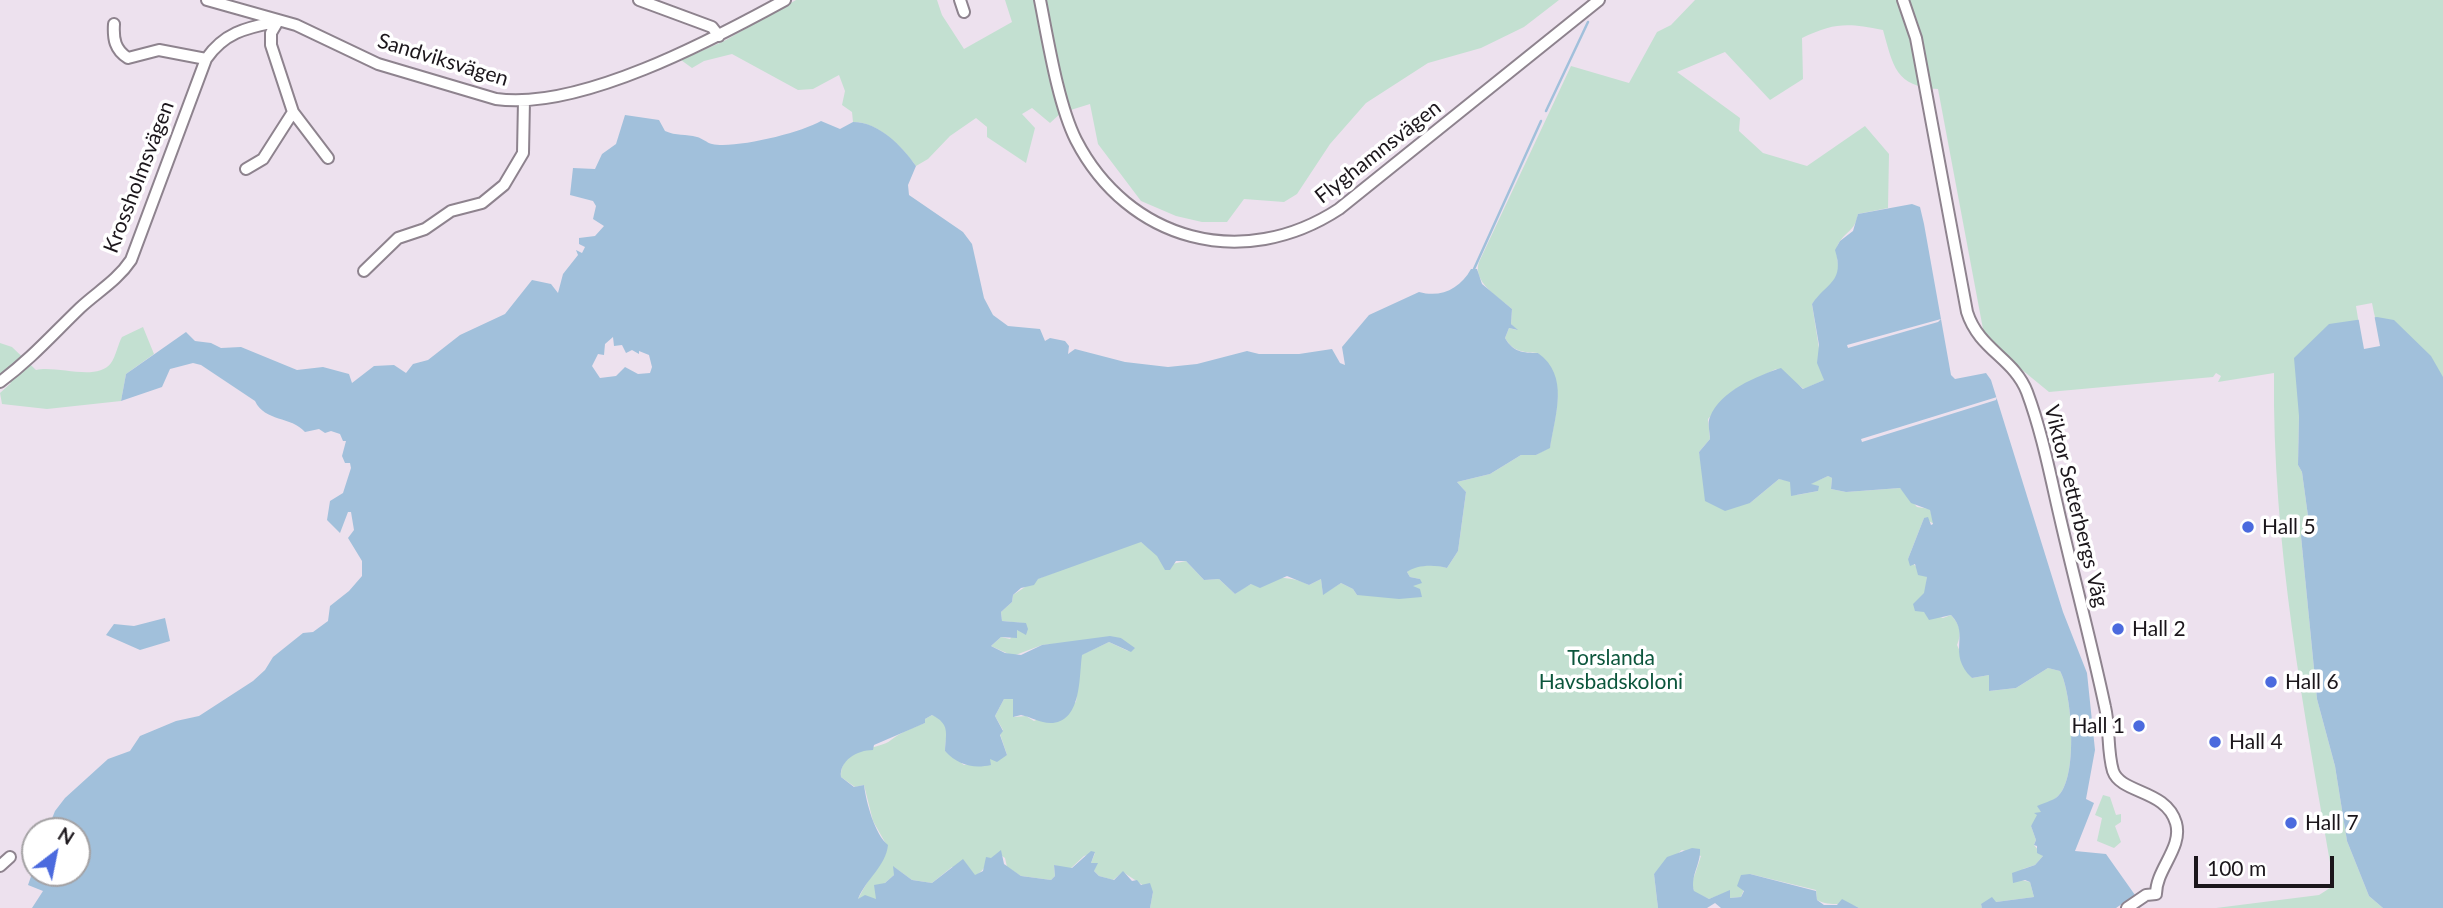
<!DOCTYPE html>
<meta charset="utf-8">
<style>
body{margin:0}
#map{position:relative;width:2443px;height:908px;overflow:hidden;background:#ede1ee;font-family:Lato,sans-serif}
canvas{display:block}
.north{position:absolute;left:21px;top:817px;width:70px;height:70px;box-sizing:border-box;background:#fff;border:2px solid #a4a2a4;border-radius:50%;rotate:32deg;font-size:19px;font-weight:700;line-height:28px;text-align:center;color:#1b161b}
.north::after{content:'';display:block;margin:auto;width:24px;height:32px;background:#4b6ade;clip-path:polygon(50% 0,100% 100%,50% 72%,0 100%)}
.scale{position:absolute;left:2194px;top:856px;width:140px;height:32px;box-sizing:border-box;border:4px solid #1b161b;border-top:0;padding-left:9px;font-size:21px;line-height:24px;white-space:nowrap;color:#1b161b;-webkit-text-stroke:5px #fff;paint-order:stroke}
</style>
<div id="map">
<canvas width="2443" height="908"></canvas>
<div class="north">N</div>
<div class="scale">100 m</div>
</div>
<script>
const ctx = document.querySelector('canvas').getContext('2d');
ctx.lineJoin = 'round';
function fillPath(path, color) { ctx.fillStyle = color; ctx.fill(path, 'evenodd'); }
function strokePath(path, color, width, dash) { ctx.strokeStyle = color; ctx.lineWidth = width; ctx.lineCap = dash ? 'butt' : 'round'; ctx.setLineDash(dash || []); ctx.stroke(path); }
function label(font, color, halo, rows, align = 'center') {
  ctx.font = font + ' Lato,sans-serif'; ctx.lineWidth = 7; ctx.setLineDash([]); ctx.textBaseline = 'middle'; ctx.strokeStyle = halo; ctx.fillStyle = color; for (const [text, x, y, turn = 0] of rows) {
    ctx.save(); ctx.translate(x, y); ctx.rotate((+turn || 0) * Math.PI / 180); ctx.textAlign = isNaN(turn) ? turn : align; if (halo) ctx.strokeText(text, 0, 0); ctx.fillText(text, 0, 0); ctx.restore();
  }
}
const green = new Path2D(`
 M796 0H937L942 15 964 49 1012 22 1005 0H1559L1524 27 1481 48 1428 63 1366 103 1330 144 1297 194 1284 202 1244 199 1227 222H1202L1176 216 1141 201 1098 144 1090 104 1061 113 1050 123 1032 108 1022 114 1035 128 1026 163 987 137V127L976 118 950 136 928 159 916 166C902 147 879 122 853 122L852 112 842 105 845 91 839 75 813 89 798 90 732 54 704 61 692 68 681 60 724 41Z
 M1695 0H2443V387L2379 338 2372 303 2356 306 2360 331 2299 416 2298 465 2302 472 2308 516 2301 536 2317 699 2335 766 2347 841 2369 896 2383 908H2216L2319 895 2330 888 2333 879C2304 711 2272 544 2274 373L2218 382 2221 376 2216 373 2213 377 2049 392 1993 346 1983 329 1938 89C1895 87 1893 65 1883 30 1848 23 1835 22 1802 38L1803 79 1770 100 1725 52 1677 72 1740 118 1739 131 1763 153 1807 166 1865 126 1889 154 1888 208 1858 214C1855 230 1849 229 1840 241 1833 250 1840 263 1838 274 1834 287 1819 294 1812 304L1824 380 1804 389 1776 369 1734 390 1708 419 1710 439 1699 452 1702 467 1750 503 1779 479 1790 481 1797 495 1818 491 1810 484 1828 476 1832 478 1831 489 1846 492 1900 488 1917 507 1930 509 1934 524 1924 518 1908 559 1927 577 1924 612 1943 618 1951 615C1960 625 1962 632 1957 645L1972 678 1989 675V691L2016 688 2048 668 2060 671C2072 692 2079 780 2057 797 2052 802 2045 804 2039 809L2042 812 2031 826 2036 840 2034 845 2043 856 2035 865 2023 869 2021 880 2030 882 2034 897 1981 904 1982 908H1859C1846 900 1831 908 1817 900L1816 890 1750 874 1741 897 1730 898V891L1709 899 1694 892 1692 883 1701 856 1682 850 1654 874 1658 908H1150L1153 892 1123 872 1113 880 1099 876 1094 871 1095 865 1091 863 1095 853 1084 856 1069 870 1054 865 1055 876 1051 880 1021 876 1007 867 1005 858 999 854C987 859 986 870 975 876L952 867 932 883 912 880 894 867V875L876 891V899H858C868 879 880 866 886 844L873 821 864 785 855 787 841 777C840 746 878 751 891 740 901 732 912 728 925 723V719L932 715C951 721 946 735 945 751L964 765 1007 755 1000 734 1003 730 995 716 1004 699H1013L1014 717 1026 716 1034 721 1076 702 1081 655 1109 642 1128 651 1121 638 1042 645 1013 656 991 646 1001 637 1010 639 1023 623 1002 621 1001 612 1012 602 1013 595 1037 579 1135 542H1141L1172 564 1186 561 1204 580 1219 579 1235 594C1254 578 1287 572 1309 585L1321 579 1323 594 1341 583 1353 589 1357 595 1412 586 1420 579 1410 577 1407 572C1416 563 1434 564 1447 568L1458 551 1466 492 1457 482 1490 474 1521 455H1536L1550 447C1556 408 1568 386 1538 353 1523 352 1513 352 1505 338L1509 328 1517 330 1511 324 1512 309C1498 297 1472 282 1479 262L1571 66 1629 83 1657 32 1671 25Z
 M143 327 154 354 126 374 121 401 47 409 2 404 0 393 11 383 0 377V343L12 347 36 370C57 365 97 382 111 363 116 356 118 344 122 337Z
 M2103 795 2110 797 2116 815 2121 814V822L2115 826 2121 842 2114 848 2097 841 2102 818 2095 815Z`);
const water = new Path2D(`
 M625 115 659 120 665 131C676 136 686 134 697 137 702 138 707 143 712 144 735 149 800 133 821 121L840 129 853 122C879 122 902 146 916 166L908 185 909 195 963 232 972 244 984 298 993 315 1008 326 1040 329 1045 341 1050 338 1065 341 1069 346 1068 354 1075 349 1125 362 1168 367 1197 364 1247 351 1259 354H1299L1332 349 1340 363 1345 365 1342 347 1369 315 1419 292C1441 298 1460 289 1471 269H1477L1482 284 1512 309 1511 324 1518 330 1509 328 1505 338C1513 352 1523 353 1538 353 1570 376 1555 415 1550 448L1536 455H1521L1490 474 1457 482 1466 492 1458 551 1447 568C1433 564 1416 565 1407 572L1410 577 1420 579 1422 583 1413 586 1420 589 1422 597 1399 599 1357 595 1353 589 1341 583 1323 595 1321 579 1309 585 1287 576 1260 588 1251 584 1235 594 1219 579 1204 580 1186 561H1176L1170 570H1165L1157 556 1141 542 1038 579 1034 585 1021 588 1013 595 1012 602 1001 612 1002 621 1026 623 1028 629 1026 635 1017 630V638L1001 637 991 646 1005 653 1021 655 1042 645 1110 636 1121 638 1135 648 1131 652 1109 642 1082 655C1079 675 1082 720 1053 723 1041 724 1032 717 1021 715L1013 717V699H1004L995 716 1003 731 1000 735 1007 755 997 762 990 759 991 765C973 769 958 765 945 751 946 733 950 724 932 715L925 719V723L874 745 873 750C857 750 839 761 841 777L854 787 864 785C866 802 875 835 888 845 886 866 866 879 858 899L865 895 876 899 874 885 885 883 894 875 893 866 912 880 932 883 963 859 975 875 983 871 986 857 991 858 1001 850 1004 864 1021 876 1051 880 1055 876 1054 865 1072 868 1091 851 1095 852 1091 863H1098L1094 871 1099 876 1114 880 1123 871 1132 881 1137 880 1141 885 1150 883 1153 892 1150 908H32L43 891 28 885 35 865V873H77V831H47L55 811 65 798 108 759 130 751 140 736 176 721 199 716 253 681 265 670 273 657 303 633 313 632 328 621 330 606 349 591 362 576V561L348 538 354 530 351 512H348L340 533 327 520 330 501 343 493 351 468 350 463H345L342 456 346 441H343L340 434 331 431 325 433 319 429 305 432C291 416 265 422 255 401L201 365 193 363 170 369 162 387 121 401 126 374 186 332 195 341 211 343 221 348 241 347 297 370 323 367 349 374 352 383 374 366 394 365 406 373 413 364 428 360 460 335 505 314 532 280 551 284 558 293 563 274 578 255 576 250 582 253 585 247 579 244V238L595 236 604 226 593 219 596 206 593 201 570 195 573 168 595 169 602 154 616 144ZM613 337 614 346 622 345 626 353 632 350 639 354V351L649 355 652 367 650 373 638 374 625 367 616 376 600 378 592 366 598 354 604 355 605 344Z
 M1912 204 1920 207 1924 224 1951 375 1955 379 1986 373 1991 380 2063 612 2087 673 2095 750 2086 799 2094 803 2075 851 2106 854 2135 895 2116 908H1982L1981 904 1992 897 1996 902 2034 897 2030 882 2025 880 2013 883 2012 873 2035 865 2043 856 2037 853V846L2034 845 2036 840 2031 826 2037 815 2034 813 2041 812 2037 806C2043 803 2052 801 2057 797 2079 780 2072 692 2060 671L2048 668 2016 688 1989 691V675L1972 678C1946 653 1971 635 1951 615L1929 620 1924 612 1915 611 1913 604 1924 593 1927 577 1918 575 1915 564 1910 566 1908 559 1924 518 1928 517 1931 525 1933 524 1930 510 1911 503 1900 488 1846 492 1831 489 1832 478 1828 476 1811 484 1819 486 1818 491 1791 496 1790 482 1779 479 1750 503 1725 511 1705 501 1699 452 1710 439C1710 432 1707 423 1710 417 1720 391 1757 376 1781 368L1803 389 1824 380 1817 363 1819 345 1812 304C1827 282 1845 282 1835 250L1840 241 1853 231 1858 214Z
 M2377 317 2394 320 2431 356 2443 377V908H2383L2369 896 2347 841 2335 766 2317 699 2301 536 2308 516 2302 472 2298 465 2299 416 2294 358 2329 324Z
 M165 618 170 641 140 650 106 635 114 624 134 626Z
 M1692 848 1700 849C1701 864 1690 876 1694 891L1709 899 1730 890V898L1741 897 1744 891 1737 886 1741 875 1750 874 1816 891 1817 900 1824 905H1837L1842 899 1859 908H1721L1715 903 1707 908H1658L1654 874 1667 857Z`);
const pier = new Path2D(`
 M2374 314 2380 346 2364 349 2358 316Z
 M1941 319 1938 322 1848 348 1847 345Z
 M1997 397 1996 400 1862 442 1861 439Z`);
const stream = new Path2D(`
 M1546 111 1588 22
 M1474 269 1541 121`);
const minor = new Path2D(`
 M207 0 296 25 378 64 496 99C579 111 712 40 785 0
 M639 0 712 27 719 36
 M960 0 964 12
 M1040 0C1048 40 1058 104 1076 140 1128 241 1243 272 1339 209L1599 0
 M1903 0 1916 38 1967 312C1979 350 2014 358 2027 392 2043 435 2051 480 2062 526 2076 586 2092 646 2105 707 2110 728 2107 751 2113 771 2121 794 2166 789 2176 823 2183 848 2156 869 2156 894L2146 895 2127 908
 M278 21 271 33V45L293 112 328 158
 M114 24C113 39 115 50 128 58L159 50 206 59
 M246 169 263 159 293 112
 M364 271 398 238 425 229 451 211 482 203 504 185 523 153 524 100
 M0 382C31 359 52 335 80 308 97 292 117 281 131 260L206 59C224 33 245 28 275 22
 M0 866 10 857`);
const markers = [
 [2248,527,7,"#4b6ade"],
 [2118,629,7,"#4b6ade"],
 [2271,682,7,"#4b6ade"],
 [2139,726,7,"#4b6ade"],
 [2215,742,7,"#4b6ade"],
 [2291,823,7,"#4b6ade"]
];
const streetNames = [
 ["Sandviksvägen",443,60,17],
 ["Flyghamnsvägen",1378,152,-38],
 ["Krossholmsvägen",139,177,-69],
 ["Viktor Setterbergs Väg",2076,506,76]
];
const poiNames = [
 ["Hall 5",2262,527],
 ["Hall 2",2132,629],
 ["Hall 6",2285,682],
 ["Hall 1",2125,726,"right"],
 ["Hall 4",2229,742],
 ["Hall 7",2305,823]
];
const parkNames = [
 ["Torslanda",1611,658],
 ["Havsbadskoloni",1611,682]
];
fillPath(green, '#c3e0d1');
fillPath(water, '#a1c0db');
fillPath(pier, '#ede1ee');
strokePath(stream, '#a1c0db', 2.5);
strokePath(minor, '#8e838e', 14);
strokePath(minor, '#fff', 10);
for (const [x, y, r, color] of markers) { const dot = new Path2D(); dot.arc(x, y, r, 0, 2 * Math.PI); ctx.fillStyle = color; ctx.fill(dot); strokePath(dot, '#fff', 2.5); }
label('21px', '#1b161b', '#fff', streetNames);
label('21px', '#1b161b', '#fff', poiNames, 'left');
label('21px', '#0c563c', '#fff', parkNames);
</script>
